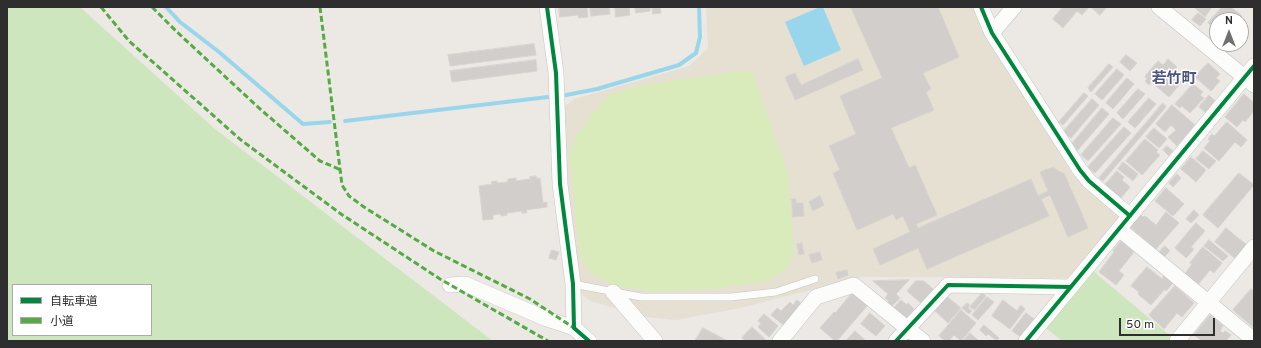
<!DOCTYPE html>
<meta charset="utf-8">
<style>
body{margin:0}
#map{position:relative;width:1261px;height:348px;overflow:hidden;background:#ece8e4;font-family:Overpass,"Noto Sans JP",sans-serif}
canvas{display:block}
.frame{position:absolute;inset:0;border:8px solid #2e2e2e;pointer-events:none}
.legend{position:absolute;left:12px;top:284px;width:140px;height:52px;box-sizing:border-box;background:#fff;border:1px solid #ababab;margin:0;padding:5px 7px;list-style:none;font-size:12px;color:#2e2e2e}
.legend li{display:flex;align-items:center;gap:8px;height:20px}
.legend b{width:20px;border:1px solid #ababab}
.north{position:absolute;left:1209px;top:12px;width:40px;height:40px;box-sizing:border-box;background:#fff;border:1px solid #ababab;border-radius:50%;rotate:0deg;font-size:11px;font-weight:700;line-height:16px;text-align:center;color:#2e2e2e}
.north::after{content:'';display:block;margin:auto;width:14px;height:18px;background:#706f6e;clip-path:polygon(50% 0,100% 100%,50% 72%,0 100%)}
.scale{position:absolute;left:1119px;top:318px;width:96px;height:18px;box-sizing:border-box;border:2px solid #2e2e2e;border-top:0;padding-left:5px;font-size:12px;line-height:14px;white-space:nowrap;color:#2e2e2e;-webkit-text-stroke:3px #fff;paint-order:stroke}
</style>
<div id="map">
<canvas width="1261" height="348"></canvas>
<div class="frame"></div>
<ul class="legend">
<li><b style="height:5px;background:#00873e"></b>自転車道</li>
<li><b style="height:5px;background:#54ab44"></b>小道</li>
</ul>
<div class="north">N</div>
<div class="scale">50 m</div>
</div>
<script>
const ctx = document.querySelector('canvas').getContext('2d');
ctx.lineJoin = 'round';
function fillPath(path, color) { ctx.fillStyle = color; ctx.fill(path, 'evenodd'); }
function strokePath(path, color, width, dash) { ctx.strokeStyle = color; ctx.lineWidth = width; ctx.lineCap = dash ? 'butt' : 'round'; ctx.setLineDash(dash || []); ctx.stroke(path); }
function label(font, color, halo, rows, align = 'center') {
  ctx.font = font + ' Overpass,"Noto Sans JP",sans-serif'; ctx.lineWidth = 3; ctx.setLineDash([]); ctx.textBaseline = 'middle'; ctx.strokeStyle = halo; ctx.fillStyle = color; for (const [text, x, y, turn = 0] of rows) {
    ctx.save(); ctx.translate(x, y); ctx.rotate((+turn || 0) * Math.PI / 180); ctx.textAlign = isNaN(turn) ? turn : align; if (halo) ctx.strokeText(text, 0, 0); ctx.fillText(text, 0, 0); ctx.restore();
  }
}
const education = new Path2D(`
 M706 7H975L1021 89 1073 175 1119 212V218L1068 278 862 277 740 308 676 320 645 317 590 301 580 293 564 159 565 106 574 99 689 66 708 48Z`);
const green = new Path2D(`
 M7 7H80L215 129 493 341H7ZM13 285H151V335H13Z
 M1093 271 1173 338 1170 341H1062L1046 328Z`);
const pitch = new Path2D(`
 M743 71 752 72 788 173 794 256 787 268 769 281 715 289 653 291 617 286 590 273 580 257 569 155 575 137 608 95 641 85Z`);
const water = new Path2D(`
 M820 7H823L841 50 804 66 785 22Z`);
const stream = new Path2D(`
 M166 7 180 22 219 52 303 124 330 122
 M566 95 597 89 679 65 696 53 700 37 699 7
 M345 121 548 97`);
const building = new Path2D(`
 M559 7H587L588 17 579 18 578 15 560 17Z
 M590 7H609L610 14 591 16Z
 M615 7H629L630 15 616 17Z
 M635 7H650V11L636 13Z
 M652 7H660L661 13 653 14Z
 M851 7H938L959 57 923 73 931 89 926 92 934 110 891 128 909 168 915 165 937 215 916 224 918 228 1031 179 1038 196 1048 191 1040 172 1053 167 1062 173H1064L1088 228 1068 237 1050 195 1041 199 1049 216 927 269 918 248 880 265 873 249 910 232 903 216 896 220 893 214 857 230 833 173 840 170 829 146 856 134 840 96 882 78Z
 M1063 7H1089L1082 15 1077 11 1063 28 1053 19Z
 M1091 7H1107L1100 15Z
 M1196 7H1212L1205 17 1195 8Z
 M1222 7H1231L1242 16 1238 20H1217V30L1208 23Z
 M1198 13 1206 19 1200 26 1192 20Z
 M534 44 536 55 450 66 448 55Z
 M1126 55 1137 63 1130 71 1120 62Z
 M858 59 863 70 795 100 785 77 795 73 801 85Z
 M1168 59 1177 67 1173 71 1169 67 1168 69 1178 77 1177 79 1181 83 1169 97 1151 82 1149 85 1145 81 1147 79 1145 76 1158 61 1163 65Z
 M536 60 537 71 452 82 450 71Z
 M1208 63 1220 74 1216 78 1220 81 1211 91 1195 77Z
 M1109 64 1113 67 1091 92 1088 88Z
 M1117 69 1124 75 1102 100 1095 94Z
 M1127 78 1134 84 1113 109 1106 103Z
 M1193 84 1203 92 1200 95 1204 98 1190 113 1182 106 1180 108 1175 104Z
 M1138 89 1145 94 1123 119 1117 113Z
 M1084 93 1088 96 1063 125 1059 122Z
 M1244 94 1254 103V111L1245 122 1243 120 1237 127 1225 117Z
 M1209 95 1216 102 1206 113 1199 107Z
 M1149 98 1156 104 1135 128 1128 122Z
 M1092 99 1099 105 1071 138 1063 132Z
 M1163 103 1166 107 1103 181 1099 178Z
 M1172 105 1195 125 1177 146 1168 137 1176 130 1171 125 1165 132 1156 124Z
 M1102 108 1109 114 1077 151 1071 145Z
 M1113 118 1121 124 1088 161 1081 155Z
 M1227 122 1247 140 1241 147 1235 142 1219 161 1204 148 1210 141 1208 139 1212 134 1214 136Z
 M1124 127 1131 133 1095 173 1088 167Z
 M1154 128 1167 139 1159 148 1146 137Z
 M1145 139 1158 150 1156 152 1160 155 1142 175 1126 161Z
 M1167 146 1173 151 1169 156 1163 150Z
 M1203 151 1216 161 1209 169 1196 159Z
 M1191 157 1206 170 1196 182 1181 169Z
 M1123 162 1138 174 1133 181 1118 169Z
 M1117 171 1124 177 1122 180 1130 187 1119 200 1103 187Z
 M1239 173 1254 185 1218 228 1203 215Z
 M1177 174 1181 178 1173 187 1169 183Z
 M536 176 537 179 540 178 543 203 547 202V207L526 210 527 213H522V211L507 213V215L501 216V214L493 215V219L483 220 479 186 492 184 491 182 497 181V183L508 182V179L516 178V181L530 179V177Z
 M1166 188 1184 204 1173 216 1155 201Z
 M820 196 824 205 813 211 809 202Z
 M792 199H796V203H803L804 216 793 217Z
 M1194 210 1199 215 1191 223 1186 219Z
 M1166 212 1179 223 1156 249 1130 227 1141 215 1143 217 1145 216 1156 225Z
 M1196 223 1205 231 1191 247 1194 249 1186 258 1175 248Z
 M1226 228 1248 246 1237 260 1215 242Z
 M1209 240 1228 256 1223 261 1204 246Z
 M1121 241 1134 252 1119 271 1124 275 1116 285 1099 272 1114 252 1113 251Z
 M802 243 804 254 799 255 797 244Z
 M1165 246 1170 251 1163 258 1158 253Z
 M1203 247 1222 263 1214 273 1210 270 1197 286 1184 275 1192 264 1190 263Z
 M552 250 559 252 556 260 549 258Z
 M820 252 822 260 812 263 809 255Z
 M1147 267 1162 279 1164 275 1173 283 1166 291 1165 289 1151 305 1138 294 1139 292 1131 286Z
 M847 270 848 275 838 279 836 273Z
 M909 280 896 294 900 298 891 307 887 304 889 301 885 298 888 294 873 281Z
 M916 281H924L933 289 927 296 929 298 923 305 907 291Z
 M1175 286 1194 303 1182 317 1177 313 1164 329 1149 315Z
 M1251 289 1254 291V328L1233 310Z
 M852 293 867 306 837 341H835L820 328 834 312 835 313Z
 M982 293 986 296 974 310 970 307Z
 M944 294 961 308 948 323 934 310Z
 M987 297 994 302 978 320 972 315Z
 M797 300 804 306 786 327 771 315 777 308 781 311 790 302 793 305Z
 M901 300 907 305 908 303 914 309 906 319 894 308Z
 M1003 300 1017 311 1021 305 1025 309 1010 329 992 316Z
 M967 303 970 305 968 308 972 311 969 314 962 308Z
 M961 310 976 323 961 341 954 335 949 341H945L939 336Z
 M870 313 885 326 876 336 861 324Z
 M1026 313 1034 319 1021 337 1012 331Z
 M764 314 778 326 769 337 758 327 761 323 758 321Z
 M1210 315 1223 326 1220 331 1223 333 1225 331 1231 335 1226 341H1202L1194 335Z
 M984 325 999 338 997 341 988 334 986 336 980 330Z
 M752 327 767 341H745L742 338Z
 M703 328 728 341H695Z
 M855 331 866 341H846Z
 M970 333 979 341H963Z`);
const service = new Path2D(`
 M573 284 641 297H731L776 292 815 279`);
const minor = new Path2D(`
 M547 7 556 73 560 184 573 284 574 328 589 341
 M981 7 992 33 1080 170 1089 181 1130 216
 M1159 7 1254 85
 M992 33 1014 7
 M1119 229 1254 340
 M450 285 465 284 547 319 574 328
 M613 292 655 341
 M780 341 816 297 854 285 923 341
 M896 341 948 285 1071 287
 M1026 341 1254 66
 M1177 341 1254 247`);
const quiet = new Path2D(`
 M101 7 129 41 241 140 341 214 440 279 548 341
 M152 7 177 32 259 108 320 161 341 170
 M320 7 342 185 349 196 364 207 434 251 530 299 574 328`);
const cycleway = new Path2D(`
 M547 7 556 73 560 184 573 284 574 328 589 341
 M981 7 992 33 1080 170 1089 181 1130 216
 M896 341 948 285 1071 287
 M1026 341 1254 66`);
const neighbourhoodNames = [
 ["若竹町",1174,80]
];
fillPath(education, '#e6e0d3');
fillPath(green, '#cee6be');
fillPath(pitch, '#d9eabb');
fillPath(water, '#99d6ec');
strokePath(stream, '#99d6ec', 4);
fillPath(building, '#d1cecb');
strokePath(building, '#d7d4d0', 1);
strokePath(service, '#c5c4c5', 8);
strokePath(minor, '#c5c4c5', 16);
strokePath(service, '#fcfcfb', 7);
strokePath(minor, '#fcfcfb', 15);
strokePath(quiet, '#54ab44', 3, [6, 3]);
strokePath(cycleway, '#00873e', 4);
label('bold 15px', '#4d5680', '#fff', neighbourhoodNames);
</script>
